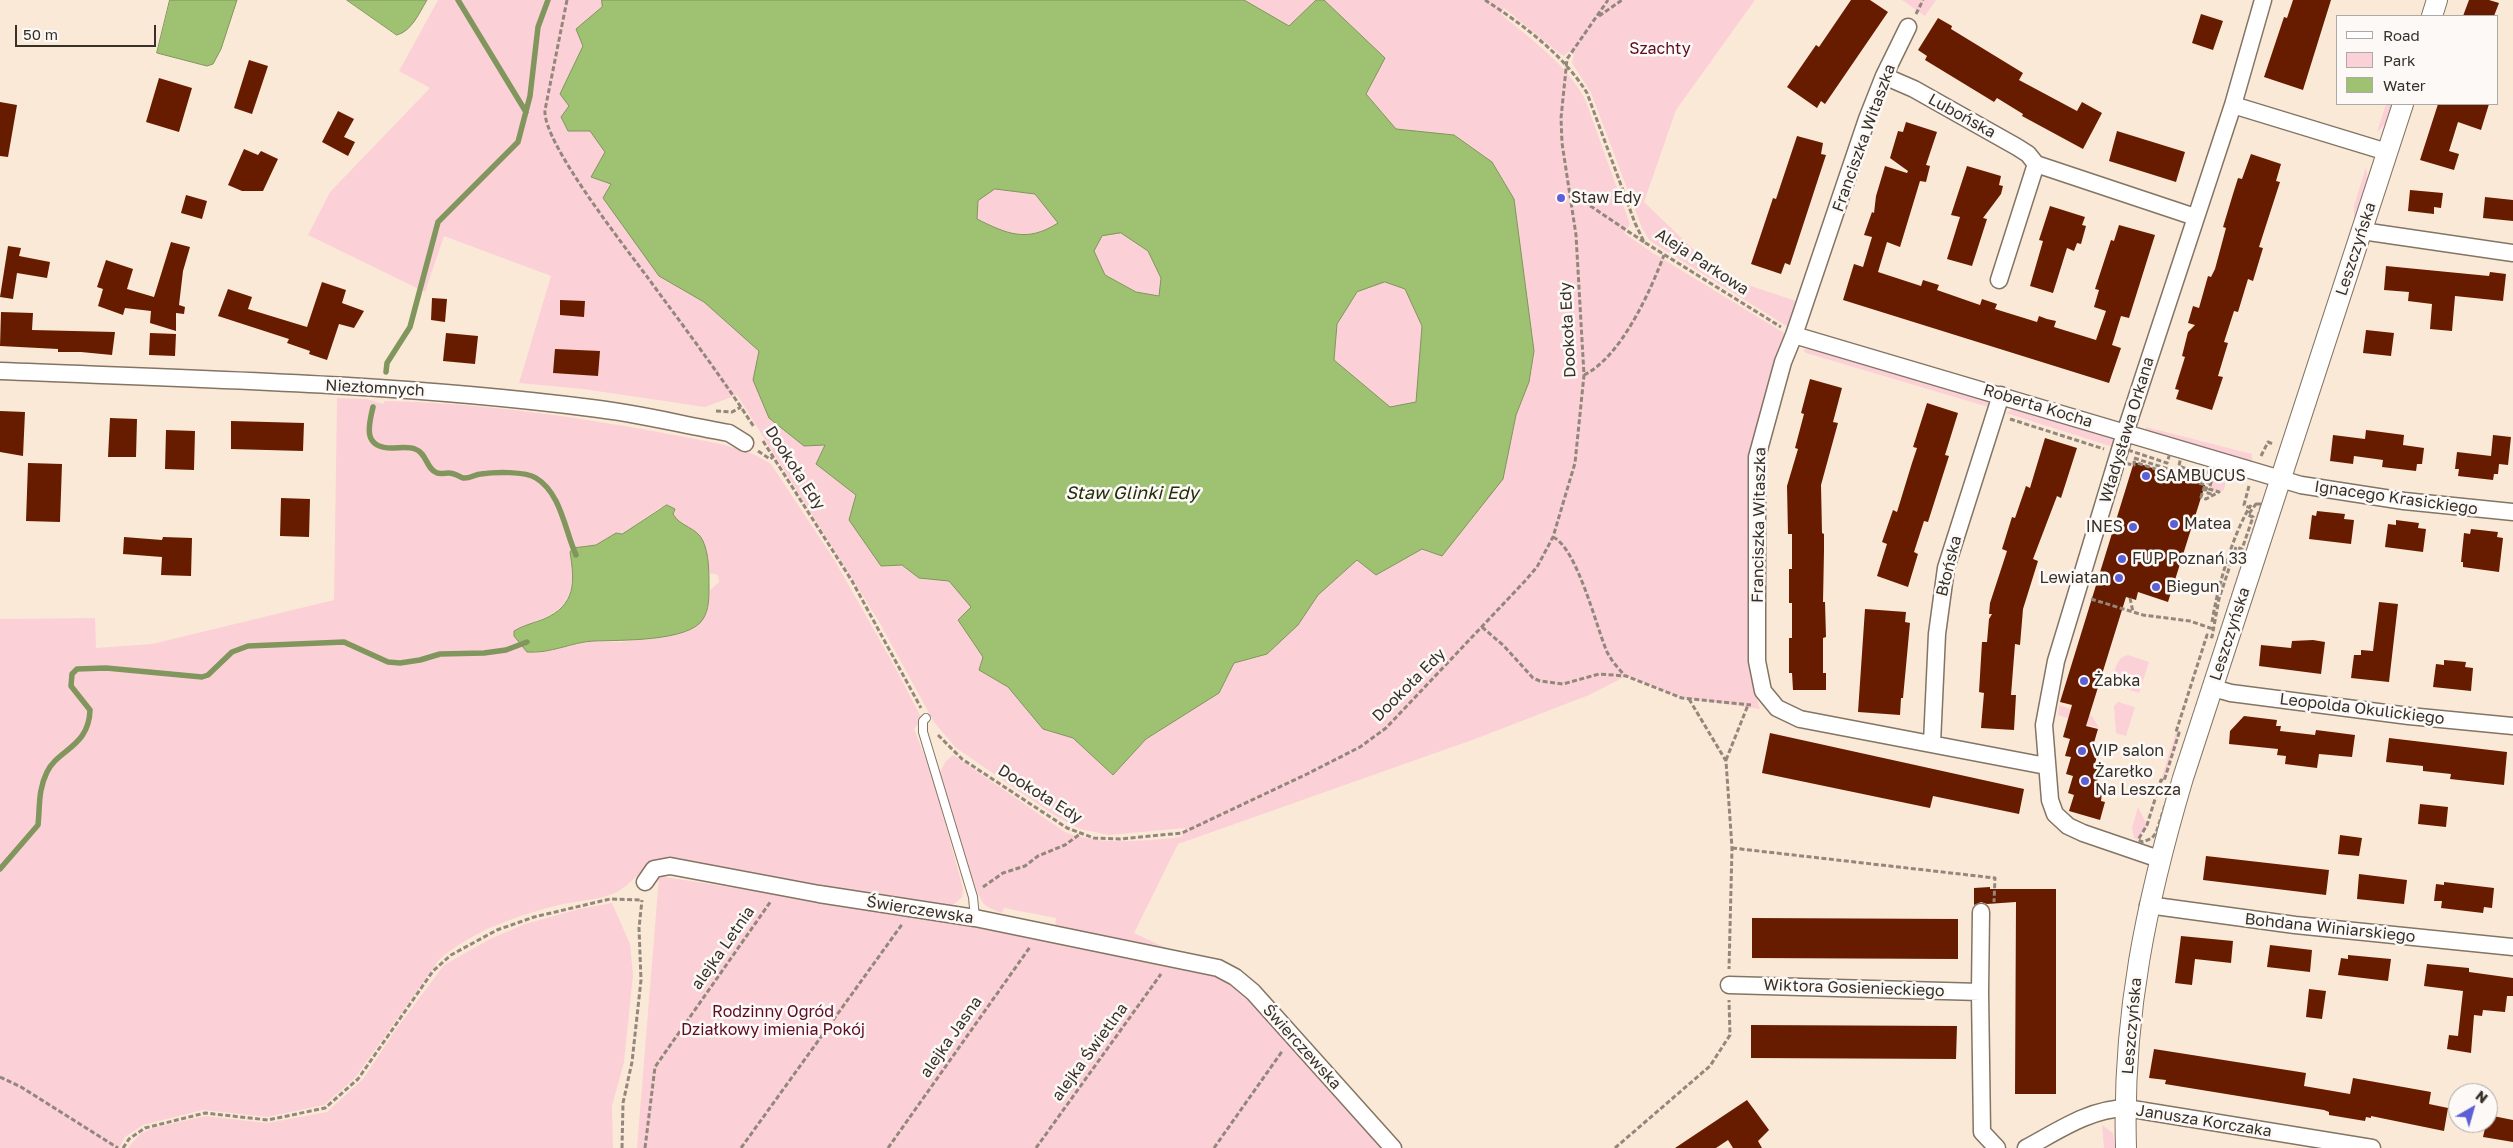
<!DOCTYPE html>
<meta charset="utf-8">
<style>
body{margin:0}
#map{position:relative;width:2513px;height:1148px;overflow:hidden;background:#fbe9d7;font-family:"Golos Text",sans-serif}
canvas{display:block}
.legend{position:absolute;left:2336px;top:15px;width:162px;height:90px;box-sizing:border-box;background:#fdf9f6;border:1px solid #ada9a4;margin:0;padding:6px 9px;list-style:none;font-size:15px;color:#363029}
.legend li{display:flex;align-items:center;gap:10px;height:25px}
.legend b{width:25px;border:1px solid #ada9a4}
.north{position:absolute;left:2448px;top:1083px;width:50px;height:50px;box-sizing:border-box;background:#fdf9f6;border:1px solid #ada9a4;border-radius:50%;rotate:38deg;font-size:14px;font-weight:700;line-height:20px;text-align:center;color:#363029}
.north::after{content:'';display:block;margin:auto;width:18px;height:22px;background:#5d5fd7;clip-path:polygon(50% 0,100% 100%,50% 72%,0 100%)}
.scale{position:absolute;left:15px;top:25px;width:141px;height:22px;box-sizing:border-box;border:2px solid #363029;border-top:0;padding-left:6px;font-size:15px;line-height:18px;white-space:nowrap;color:#363029;-webkit-text-stroke:4px #fdf9f6;paint-order:stroke}
</style>
<div id="map">
<canvas width="2513" height="1148"></canvas>
<ul class="legend">
<li><b style="height:6px;background:#fff"></b>Road</li>
<li><b style="height:14px;background:#fbd1d7"></b>Park</li>
<li><b style="height:14px;background:#9fc272"></b>Water</li>
</ul>
<div class="north">N</div>
<div class="scale">50 m</div>
</div>
<script>
const ctx = document.querySelector('canvas').getContext('2d');
ctx.lineJoin = 'round';
function fillPath(path, color) { ctx.fillStyle = color; ctx.fill(path, 'evenodd'); }
function strokePath(path, color, width, dash) { ctx.strokeStyle = color; ctx.lineWidth = width; ctx.lineCap = dash ? 'butt' : 'round'; ctx.setLineDash(dash || []); ctx.stroke(path); }
function label(font, color, halo, rows, align = 'center') {
  ctx.font = font + ' "Golos Text",sans-serif'; ctx.lineWidth = 5; ctx.setLineDash([]); ctx.textBaseline = 'middle'; ctx.strokeStyle = halo; ctx.fillStyle = color; for (const [text, x, y, turn = 0] of rows) {
    ctx.save(); ctx.translate(x, y); ctx.rotate((+turn || 0) * Math.PI / 180); ctx.textAlign = isNaN(turn) ? turn : align; if (halo) ctx.strokeText(text, 0, 0); ctx.fillText(text, 0, 0); ctx.restore();
  }
}
const green = new Path2D(`
 M438 0H1755L1676 110 1644 202 1721 276 1796 301 1788 327 1650 241 1642 228 1591 93 1572 63 1574 55 1569 51 1564 56 1560 54 1504 8 1501 14C1531 39 1566 64 1585 99L1630 224 1624 233 1653 253 1786 334 1766 399 1750 675 1760 709 1682 698 1626 676 1589 695 1475 739 1178 844 1134 933 1175 952 1055 928 1056 918 1004 908 1002 913C997 911 990 909 985 905 972 891 948 797 940 773L945 762 953 755 1065 832C1103 846 1142 841 1181 837L1185 828 1109 835 1080 829 1054 815 956 748 934 722 878 620 737 395 705 407 583 389 519 383 551 276 444 236 425 292 308 235 330 192 430 88 399 71Z
 M1902 0H1936L1925 16Z
 M2386 104H2393L2386 123 2377 132Z
 M2366 167 2368 180 2354 221V206Z
 M1811 348 1990 400 1992 408 1806 353 1803 350Z
 M337 398 367 399 383 404 385 401C486 403 586 418 685 437 715 443 746 447 771 464L835 561 895 667 922 719 914 729 931 772 963 888 962 897 951 907 647 866C637 875 627 887 615 893 599 900 579 901 563 904 519 915 473 930 439 960L355 1078 324 1105 267 1117 203 1110 143 1125 125 1137 119 1148H0V619L95 618 96 648 152 644 334 600ZM661 507 673 514 682 525 691 529 707 556 709 573 718 575 719 582 709 591 707 607 692 629 677 634 621 642 593 641 536 653 527 652 522 645 524 626C574 608 573 598 573 548L596 545 616 533 622 534Z
 M2016 407 2113 437 2115 442 2113 447 2006 413Z
 M2146 427 2252 454V462L2145 432Z
 M2216 467 2223 471 2226 480 2224 490 2219 492 2209 489Z
 M2128 655 2149 662 2139 693 2118 686 2113 681C2114 670 2117 657 2128 655Z
 M2118 702 2135 707 2126 736 2116 733 2114 706Z
 M2059 705 2092 716 2099 728 2058 715Z
 M2176 732 2179 733 2164 781 2161 780Z
 M2138 807 2147 825 2138 840 2134 838 2132 828Z
 M659 876 977 926 1226 978 1242 992 1382 1148H637Z
 M612 903 630 944 633 975 624 1062 612 1106 613 1148H128L140 1134 153 1128 205 1116 267 1123 327 1112 363 1079 394 1032 444 965 490 939 525 924 579 909Z
 M2102 1125 2113 1133 2115 1148H2104Z`);
const water = new Path2D(`
 M170 0H237L221 49 213 64 207 66 157 53Z
 M347 0H427C419 13 412 31 397 35Z
 M602 0H1244L1289 26 1316 0H1324L1385 58 1366 94 1396 129 1454 135 1492 162 1514 199 1534 351 1529 382 1516 415 1503 479 1442 556 1422 549 1376 575 1357 560 1318 595 1298 625 1267 654 1234 663 1219 693 1146 739 1113 775 1073 738 1043 729 1008 687 979 670 983 657 958 620 971 607 949 581 919 578 902 565 881 566 849 520 856 495 816 464 825 445 804 446 769 418 753 380 759 351 704 302 659 276 603 198 611 184 591 177 605 152 590 131H568L561 117 569 106 560 94 583 46 576 29 602 7ZM995 189 1035 194 1058 223C1027 243 1007 234 977 219L978 201ZM1121 233 1148 251 1161 278 1159 296 1136 292 1105 275 1094 251 1102 236ZM1385 282 1405 289 1422 326 1416 402 1390 407 1334 360 1337 324 1357 292Z
 M667 505 675 509 673 514C680 527 697 527 703 541 709 554 709 572 709 586 709 597 709 610 703 619 690 642 618 640 594 641 572 642 550 654 527 652L514 636V631C524 625 534 623 544 619 576 605 575 582 570 552L573 548 596 545 616 533 622 534Z`);
const stream = new Path2D(`
 M458 0 526 112
 M386 372 387 363 410 327 438 222 518 142 530 96 538 27 548 0
 M373 407C368 427 363 448 392 448 399 448 408 446 415 449 427 453 426 469 437 473 441 474 445 473 449 473 454 473 458 476 463 478 470 479 475 474 481 474 494 472 525 471 536 478 561 493 565 531 576 555
 M0 869 38 825C40 806 38 790 47 772 58 749 89 747 90 710L71 686 72 674 77 669 106 668 202 677 208 675 232 652 248 646 344 642 388 662 400 663 420 660 440 654 484 653 506 650 527 642`);
const building = new Path2D(`
 M1851 0H1870L1888 12 1825 104 1821 101 1817 108 1787 87 1816 45 1819 47Z
 M2293 0H2331L2303 90 2264 77 2284 17 2287 18Z
 M2469 0H2489L2499 3 2494 16H2463Z
 M2201 14 2223 21 2213 50 2192 43Z
 M1938 18 1952 26 1951 29 2023 73 2019 80 2077 111 2082 102 2102 113 2083 149 2022 116 2023 114 1997 98 1994 102 1925 60 1927 56 1918 50Z
 M249 60 268 66 252 114 234 108Z
 M159 78 192 88 179 132 146 122Z
 M0 102 17 105 8 157 0 156Z
 M2438 104H2489L2481 130 2458 122 2449 151 2459 154 2454 170 2420 160Z
 M338 111 354 119 344 137 355 142 348 156 322 142Z
 M1906 122 1937 132 1926 165 1930 166 1926 182 1920 181 1900 247 1887 242 1878 272 1921 286 1923 280 1939 285 1937 290 1980 305 1982 299 1997 304 1995 309 2037 322 2039 316 2047 319 2056 321 2054 327 2096 340 2106 311 2094 307 2099 290 2095 289 2111 240 2114 241 2119 225 2155 235 2129 318 2121 316 2112 345 2121 348 2109 383 1843 300 1854 264 1863 267 1872 237 1864 235 1872 212 1874 213 1876 196 1885 166 1907 173 1908 171 1890 158 1898 131 1903 132Z
 M2117 131 2185 152 2176 182 2109 161Z
 M1797 136 1823 143 1821 154 1826 155 1790 265 1785 263 1781 274 1751 264 1773 198 1776 199Z
 M244 149 258 155 261 151 278 159 263 191H242L228 185Z
 M2251 154 2281 164 2276 181 2280 182 2259 247 2263 248 2253 281 2248 279 2238 312 2234 311 2224 342 2228 343 2218 376 2223 377 2212 410 2176 399 2179 390 2175 389 2185 357 2182 356 2188 332 2195 325 2188 323 2193 306 2199 308 2208 276 2211 277 2215 269 2226 228 2223 227 2233 194 2238 178 2242 179Z
 M1967 166 2001 176 1999 185 2003 186 2001 194 1983 218 1987 219 1972 266 1947 259 1960 217 1951 215Z
 M2410 190 2443 193 2441 208 2434 207V214L2408 211Z
 M186 195 207 201 202 219 181 213Z
 M2485 197 2513 200V221L2483 218Z
 M2050 206 2085 217 2082 225 2086 226 2081 244 2077 243 2074 251 2067 248 2053 293 2030 286 2043 241 2039 240Z
 M171 242 190 247 183 271 179 305 185 307 184 314 176 313V331L150 323 151 311 125 308 123 315 98 306 103 289 97 287 106 260 133 269 127 289 154 297Z
 M8 246 21 248 19 256 50 262 47 278 17 273 13 299 0 297Z
 M2386 266 2489 276 2490 272 2506 274 2503 301 2455 296 2452 331 2430 329 2432 304 2408 301 2409 292 2384 290Z
 M322 282 346 290 342 303 364 311 354 328 339 324 327 360 309 354 310 351 287 343 289 339 218 316 228 289 252 297 248 309 307 327Z
 M432 298 447 299 445 322 431 320Z
 M560 300 585 301 584 317 560 315Z
 M1 312 33 313 32 330 115 332 112 355 81 352H58V349L0 346Z
 M2366 330 2394 333 2391 356 2363 353Z
 M150 333 176 334 175 356 149 355Z
 M446 333 478 336 475 364 443 361Z
 M555 349 600 351 598 376 553 373Z
 M1810 379 1842 388 1833 422 1838 423 1821 485 1822 533 1824 534V551L1823 602H1825L1826 637 1823 638V673H1826V690H1793L1792 673H1789V638H1792V603H1789V569H1792V534H1788L1787 486 1798 449 1795 448 1804 414 1801 413Z
 M1927 403 1958 413 1945 455 1949 456 1928 522 1924 521 1914 552 1918 554 1908 587 1877 576 1887 544 1882 542 1893 510 1897 512 1912 463 1917 448 1913 447Z
 M0 411 25 412 23 456 0 452Z
 M110 418 137 419 136 457H108Z
 M231 421 304 423 303 451 231 449Z
 M166 430 195 431 194 470 165 469Z
 M2366 430 2404 435 2403 445 2424 448 2422 464H2417L2416 471 2382 467 2383 460 2354 456 2353 464 2330 461 2333 435 2365 439Z
 M2493 435 2511 437 2508 465 2499 464 2498 474H2494L2493 480 2458 476 2459 469H2455L2457 452 2491 456Z
 M2045 438 2077 448 2061 498 2057 496 2033 559 2038 561 2023 609 2020 645 2015 644 2011 695H2016L2014 730 1981 728 1984 693 1979 692 1982 642H1987L1989 619 1992 614H1989L1990 603 2007 551 2002 549 2012 517 2015 518 2026 486 2030 488Z
 M2134 462 2205 485 2168 602 2138 592 2136 600 2126 597 2086 726 2098 729 2093 746 2099 747 2095 764 2101 766 2097 782 2103 784 2101 801 2105 802 2100 820 2069 811 2074 795 2068 793 2073 776 2066 774 2071 757 2065 756 2070 739 2063 737 2072 705 2060 702Z
 M28 463 62 464 60 522 26 521Z
 M281 498 310 499 309 537 280 536Z
 M2317 511 2345 514 2344 519 2354 520 2351 544 2309 539 2312 515 2316 516Z
 M2396 520 2419 523 2418 528 2426 529 2423 552 2385 547 2388 524 2396 525Z
 M2471 529 2498 532 2497 537 2503 538 2499 572 2463 567V562H2461L2464 533 2470 534Z
 M124 537 162 540 163 537 192 538 191 576 161 575 162 557 123 554Z
 M2379 602 2398 604 2389 682 2351 678 2354 655H2361V650L2373 651Z
 M1865 609 1906 612 1905 622 1910 623 1903 698H1901L1900 715 1858 712Z
 M2313 640 2325 642 2321 674 2259 666 2261 645 2291 648 2292 641Z
 M2444 660 2466 662 2465 667 2473 668 2471 691 2433 687 2436 664 2444 665Z
 M2244 716 2277 720 2276 726H2281L2280 731 2315 735 2316 730 2355 735 2352 757 2319 754 2317 768 2285 764 2286 756 2277 755 2278 749 2229 744 2230 731Z
 M1770 733 2024 789 2019 814 1933 796 1930 808 1762 773Z
 M2389 738 2507 752 2504 785 2450 779 2451 774 2423 771V766L2386 762Z
 M2420 804 2448 807 2446 827 2418 824Z
 M2340 835 2362 838 2359 856 2338 854Z
 M2206 856 2329 870 2326 895 2203 880Z
 M2359 874 2407 880 2404 904 2357 899Z
 M2444 882 2494 888 2492 908 2484 907 2483 913 2441 908 2442 901H2434L2436 884 2444 885Z
 M1990 887V889H2056V1094H2015L2016 902 1987 904 1981 902 1974 905V888Z
 M1752 918 1958 919V959L1752 958Z
 M2181 936 2233 941 2231 963 2195 959 2192 985 2175 983Z
 M2270 945 2312 950 2310 972 2267 967Z
 M2348 955 2391 959 2388 981 2338 975 2341 958 2348 959Z
 M2427 964 2469 968V972L2513 978V996H2507L2505 1012 2483 1010 2482 1016 2474 1015 2471 1053 2447 1049 2449 1035 2458 1036 2463 991 2424 986Z
 M2309 989 2326 991 2322 1019 2306 1017Z
 M1751 1025 1957 1026 1956 1059 1751 1058Z
 M2154 1049 2306 1073 2304 1086 2350 1094 2353 1078 2431 1092 2429 1104 2448 1108 2444 1131 2371 1116V1118L2366 1117 2365 1121 2329 1115V1112L2324 1110 2165 1084 2166 1080 2149 1078Z
 M1747 1100 1769 1130 1758 1141 1762 1148H1733L1728 1140 1716 1148H1675Z
 M2488 1115 2513 1120V1142L2483 1137Z`);
const path = new Path2D(`
 M567 0 545 110C542 142 626 248 648 278 684 327 721 376 754 427
 M1485 0C1522 24 1564 55 1587 93L1635 223 1644 242 1781 327
 M1916 14 1923 0
 M1599 16 1622 0
 M1570 196 1583 201 1644 242
 M1584 375C1621 357 1650 292 1664 255
 M716 411 732 412 741 407
 M2010 419 2104 449
 M763 441 852 581 921 708
 M2128 450 2167 463 2170 453 2181 456 2179 466 2207 476 2211 465 2216 467 2209 489 2219 492 2206 499 2201 497 2205 485 2175 475 2173 480 2163 477 2165 472 2134 462V465L2124 463Z
 M758 451 770 459 773 457
 M2261 456 2268 442 2273 444
 M2134 458 2208 482 2205 492 2214 495
 M2249 486 2244 505 2250 508
 M2256 504H2262L2156 833 2152 838 2143 842 2138 840 2147 825 2161 780 2164 781 2179 733 2176 732 2207 635 2212 637 2219 599 2236 547 2242 549 2253 517 2248 515Z
 M1553 537C1577 548 1596 626 1607 652L1613 662 1625 676
 M2130 598 2133 612
 M2091 599 2143 615 2190 621 2213 629
 M2212 622C2217 589 2233 533 2251 505
 M1482 627 1504 646 1533 678 1540 681 1563 684 1599 674 1626 676 1682 698 1751 705
 M1689 699 1726 761 1732 848 1729 969
 M938 735 962 759 1067 828 1094 838 1120 839 1182 833 1307 774 1360 747 1386 728 1525 581 1537 567 1553 537 1575 463 1584 375 1576 235 1562 143 1561 118 1567 59 1608 0
 M1726 760 1748 705
 M1732 848 1995 878 1994 902
 M983 887 1003 873 1025 866 1038 856 1065 845 1080 834
 M0 1077 21 1087 118 1148
 M123 1148 129 1139 145 1128 205 1113 268 1120 325 1108 358 1079 433 971 451 955 497 930 534 917 610 899 641 900
 M622 1148 623 1103 632 1062 641 980 639 928 642 900
 M645 1148 655 1067 771 901
 M741 1148 903 923
 M888 1148 1030 947
 M1036 1148 1161 974
 M1214 1148 1283 1050
 M1615 1148 1710 1066 1730 1035 1729 1000`);
const service = new Path2D(`
 M926 718 923 721V732L973 897 975 918`);
const minor = new Path2D(`
 M1908 27 1884 76 1867 119 1794 335 1783 362 1757 457V661L1763 691 1777 708 1800 719 2046 766
 M1884 76 1914 89 2017 147 2028 154 2036 164 2195 217
 M2233 105 2387 152
 M2362 231 2513 253
 M1999 280 2036 164
 M1794 335 2301 485 2404 501 2513 512
 M0 371C197 379 395 383 591 408 637 413 683 425 729 433L745 443
 M2213 688 2231 693 2409 716 2513 726
 M1932 743 1937 634 1946 568 2001 395
 M2159 859 2083 833 2068 826 2055 814 2050 800 2044 725 2056 661 2125 433 2233 105 2263 0
 M645 882 654 869 670 866 819 894 975 918 1218 968 1235 977 1253 992 1393 1148
 M2148 905 2295 925 2513 947
 M1981 912 1980 992 1982 1132 1997 1148
 M1729 985 1980 992
 M2026 1148C2058 1131 2089 1109 2126 1108L2372 1148`);
const tertiary = new Path2D(`
 M2432 16 2437 0
 M2126 1148C2122 1017 2146 903 2183 778L2403 104`);
const markers = [
 [1561,198,5,"#5d5fd7"],
 [2146,476,5,"#5d5fd7"],
 [2174,524,5,"#5d5fd7"],
 [2133,527,5,"#5d5fd7"],
 [2122,559,5,"#5d5fd7"],
 [2119,578,5,"#5d5fd7"],
 [2156,587,5,"#5d5fd7"],
 [2084,681,5,"#5d5fd7"],
 [2082,751,5,"#5d5fd7"],
 [2085,781,5,"#5d5fd7"]
];
const parkNames = [
 ["Szachty",1660,49],
 ["Rodzinny Ogród",773,1012],
 ["Działkowy imienia Pokój",773,1030]
];
const streetNames = [
 ["Lubońska",1962,116,29],
 ["Franciszka Witaszka",1864,138,-70],
 ["Leszczyńska",2356,249,-72],
 ["Aleja Parkowa",1702,262,33],
 ["Dookoła Edy",1568,330,-93],
 ["Niezłomnych",375,388,3],
 ["Roberta Kocha",2038,406,17],
 ["Władysława Orkana",2127,430,-73],
 ["Dookoła Edy",795,468,57],
 ["Ignacego Krasickiego",2396,498,8],
 ["Franciszka Witaszka",1759,525,-89],
 ["Błońska",1949,566,-76],
 ["Leszczyńska",2230,634,-72],
 ["Dookoła Edy",1409,685,-45],
 ["Leopolda Okulickiego",2362,709,7],
 ["Dookoła Edy",1040,794,32],
 ["Świerczewska",920,910,9],
 ["Bohdana Winiarskiego",2330,928,6],
 ["alejka Letnia",723,948,-55],
 ["Wiktora Gosienieckiego",1854,988,2],
 ["Leszczyńska",2132,1026,-85],
 ["alejka Jasna",951,1037,-55],
 ["Świerczewska",1302,1047,48],
 ["alejka Świetlna",1090,1052,-54],
 ["Janusza Korczaka",2204,1121,9]
];
const poiNames = [
 ["Staw Edy",1571,198],
 ["SAMBUCUS",2156,476],
 ["Matea",2184,524],
 ["INES",2123,527,"right"],
 ["FUP Poznań 33",2132,559],
 ["Lewiatan",2109,578,"right"],
 ["Biegun",2166,587],
 ["Żabka",2094,681],
 ["VIP salon",2092,751],
 ["Żarełko",2095,772],
 ["Na Leszcza",2095,790]
];
const waterNames = [
 ["Staw Glinki Edy",1132,493]
];
fillPath(green, '#fbd1d7');
fillPath(water, '#9fc272');
strokePath(water, '#80965c', 1);
strokePath(stream, '#80965c', 5.5);
fillPath(building, '#671c00');
strokePath(service, '#837463', 10);
strokePath(minor, '#837463', 19);
strokePath(tertiary, '#837463', 22);
strokePath(path, '#93877b', 3, [5, 2.5]);
strokePath(service, '#fff', 8);
strokePath(minor, '#fff', 16);
strokePath(tertiary, '#fff', 20);
for (const [x, y, r, color] of markers) { const dot = new Path2D(); dot.arc(x, y, r, 0, 2 * Math.PI); ctx.fillStyle = color; ctx.fill(dot); strokePath(dot, '#fdf9f6', 2); }
label('16px', '#5d0a26', '#fdf9f6', parkNames);
label('16px', '#363029', '#fdf9f6', streetNames);
label('16px', '#363029', '#fdf9f6', poiNames, 'left');
label('italic 18px', '#212f0d', '#fdf9f6', waterNames);
</script>
